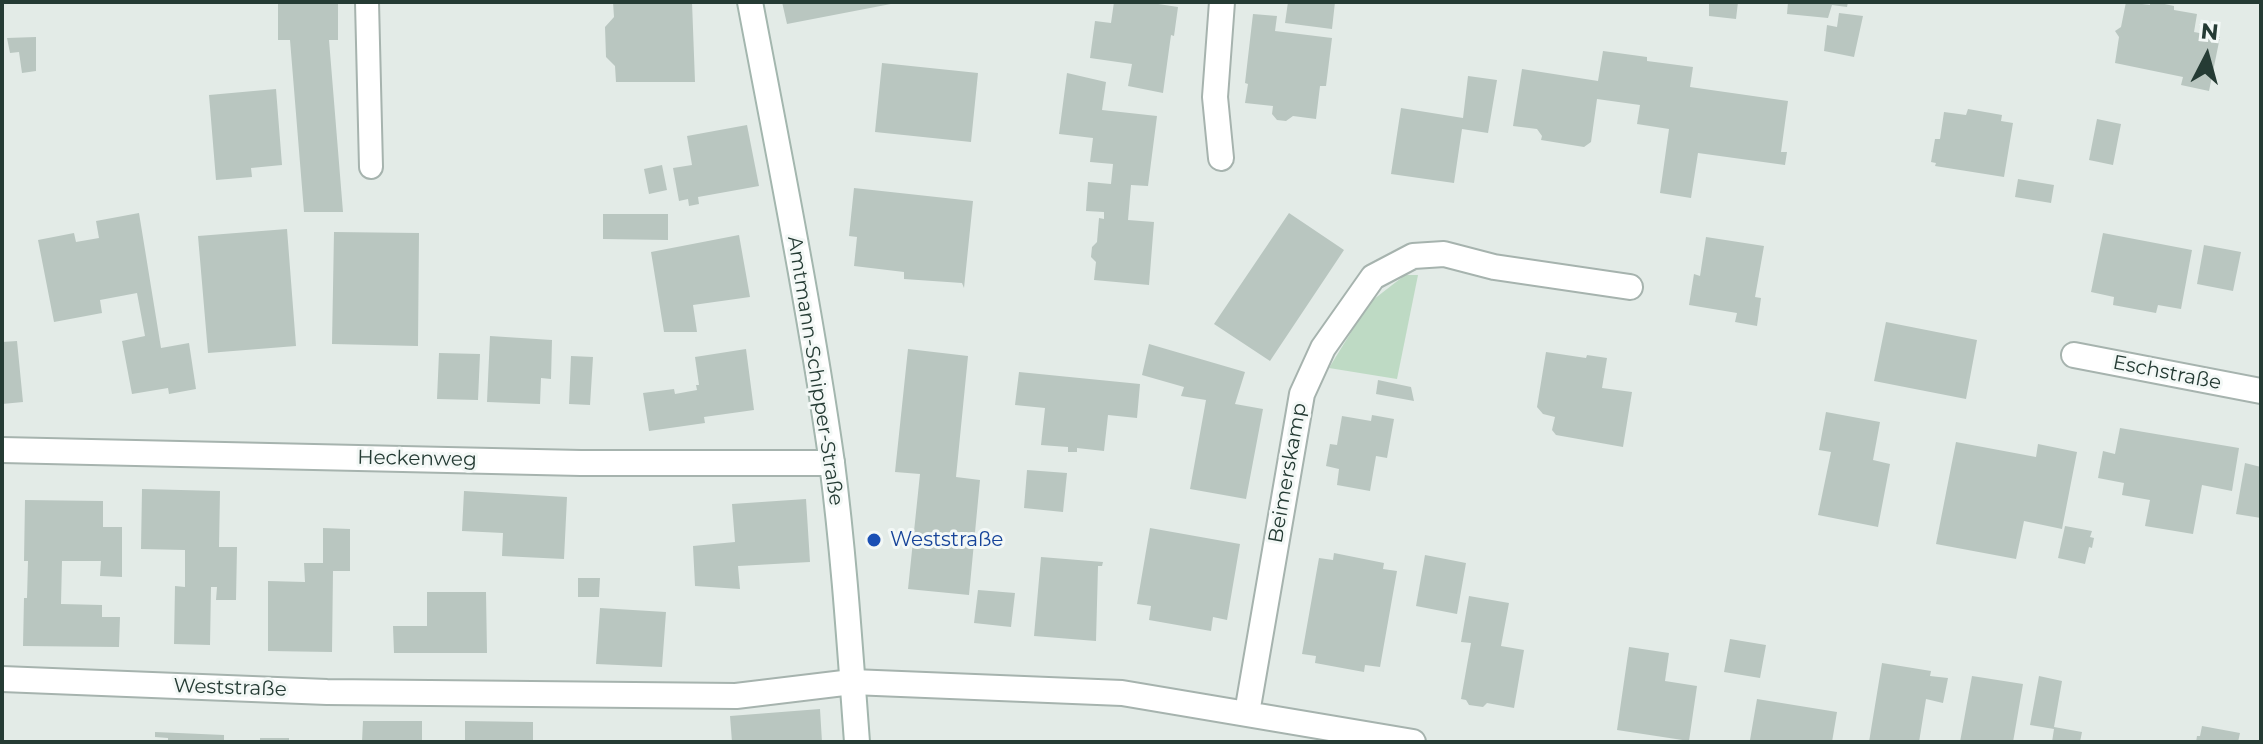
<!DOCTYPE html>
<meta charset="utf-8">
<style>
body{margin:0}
#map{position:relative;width:2263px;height:744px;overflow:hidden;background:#e3ebe7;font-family:Montserrat,sans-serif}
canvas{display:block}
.frame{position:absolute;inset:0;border:4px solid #253b34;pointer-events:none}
.north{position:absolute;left:2167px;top:16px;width:80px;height:80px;-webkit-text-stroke:6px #f3f8f6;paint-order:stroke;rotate:6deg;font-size:22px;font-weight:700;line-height:32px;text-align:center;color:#253b34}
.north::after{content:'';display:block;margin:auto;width:28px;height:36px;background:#253b34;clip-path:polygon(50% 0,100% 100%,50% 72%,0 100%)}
</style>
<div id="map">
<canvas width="2263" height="744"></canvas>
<div class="frame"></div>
<div class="north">N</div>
</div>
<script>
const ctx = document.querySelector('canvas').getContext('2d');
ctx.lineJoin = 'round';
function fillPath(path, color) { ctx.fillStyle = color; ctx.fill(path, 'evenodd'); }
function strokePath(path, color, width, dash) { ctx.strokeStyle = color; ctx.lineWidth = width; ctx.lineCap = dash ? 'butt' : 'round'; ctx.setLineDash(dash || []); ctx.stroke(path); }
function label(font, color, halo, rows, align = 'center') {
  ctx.font = font + ' Montserrat,sans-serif'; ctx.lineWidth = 6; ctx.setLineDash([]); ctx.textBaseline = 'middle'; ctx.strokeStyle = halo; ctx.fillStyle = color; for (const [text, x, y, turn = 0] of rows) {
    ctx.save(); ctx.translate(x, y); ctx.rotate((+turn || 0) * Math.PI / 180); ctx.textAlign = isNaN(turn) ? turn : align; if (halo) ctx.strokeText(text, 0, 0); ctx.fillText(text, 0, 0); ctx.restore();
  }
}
const green = new Path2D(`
 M1405 275H1418L1397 379 1329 368 1369 303Z`);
const building = new Path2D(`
 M278 2H338V40H329L343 212H304L290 40H278Z
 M613 2H692L695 82H616L615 66 606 57 605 27 614 17Z
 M782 2H896V3L787 24Z
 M1114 2H1145L1178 7 1174 36 1171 35 1163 93 1128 86 1132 64 1090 58 1095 21 1111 23Z
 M1288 2H1335L1332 29 1285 23Z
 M1709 2H1738L1736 19 1709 16Z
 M1788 2H1848L1847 7 1832 5 1828 18 1787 14Z
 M2126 2 2150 5V2H2155L2174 6V10L2197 14 2194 32 2220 37 2209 91 2181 85 2183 77 2115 63 2119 37 2115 31 2121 27Z
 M1839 13 1863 16 1854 57 1824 51 1827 25 1837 27Z
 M1253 14 1277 16 1275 31 1332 38 1326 86H1320L1316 119 1293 116 1286 121 1277 120 1272 114 1273 106 1245 103 1248 84 1245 83Z
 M36 37V71L22 73 19 52 10 53 7 38Z
 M1603 51 1647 57V61L1693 67 1690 87 1788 101 1781 152H1787L1785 165 1698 153 1691 198 1660 193 1669 129 1637 124 1640 105 1597 99 1591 142 1584 147 1541 140 1542 136 1537 129 1513 126 1522 69 1598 81Z
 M882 63 978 73 971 142 875 132Z
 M1067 73 1106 82 1102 110 1157 116 1148 186 1131 185 1128 220 1154 222 1149 285 1094 280 1096 262 1091 257 1092 247 1097 242 1099 218 1104 219V212L1086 211 1088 182 1111 184 1113 164 1090 162 1093 138 1059 134Z
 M1468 76 1497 80 1488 133 1462 129 1454 183 1391 174 1401 108 1463 118Z
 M276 89 282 165 251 168 252 177 216 180 209 95Z
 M1968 109 2002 115 2001 121 2013 123 2004 177 1935 166 1936 163 1931 162 1935 139H1940L1944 112 1966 115Z
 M2097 119 2121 124 2113 165 2089 160Z
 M747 125 759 186 698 197 699 204 689 206 688 199 679 201 673 168 692 165 687 136Z
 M662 165 667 190 649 194 644 169Z
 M2018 179 2054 185 2051 203 2015 197Z
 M854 188 973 201 964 288 962 283 904 279V272L854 266 857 237 849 236Z
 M139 213 161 348 189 343 196 389 169 394 168 388 132 394 122 341 145 336 137 293 100 300 102 313 54 322 38 240 74 233 76 242 99 238 96 221Z
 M1289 213 1344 250 1270 361 1214 324Z
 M603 214H668V240L603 239Z
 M287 229 296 346 208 353 198 236Z
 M334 232 419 233 418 346 332 344Z
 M2103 233 2192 250 2181 309 2158 305 2156 313 2113 305 2114 297 2091 292Z
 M739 235 750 297 693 305 697 332H664L651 252Z
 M1706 237 1764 246 1755 297 1761 298 1757 326 1735 322 1737 313 1689 305 1694 274 1700 276Z
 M2204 245 2241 252 2233 291 2197 284Z
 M1886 322 1977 340 1966 399 1874 381Z
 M490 336 552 340 551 379 541 378 540 404 487 402Z
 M17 341 23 402 2 404V342Z
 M1149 344 1245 372 1235 404 1263 409 1246 499 1190 489 1206 400 1181 396 1184 387 1142 375Z
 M746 349 754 410 704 417 705 423 649 431 643 393 674 389 675 394 697 390 696 385H699L695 357Z
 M908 349 968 356 956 477 980 480 969 595 908 589 920 474 895 472Z
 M1546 352 1586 358 1587 355 1607 358 1602 388 1632 392 1623 447 1556 435 1552 430 1555 417 1543 414 1537 407Z
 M439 353 480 354 478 400 437 399Z
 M571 356 593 357 590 405 569 404Z
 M1019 372 1140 384 1137 418 1108 415 1104 451 1077 448V452H1068V447L1041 445 1045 408 1015 405Z
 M1378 380 1411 387 1414 401 1376 394Z
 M1826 412 1880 422 1873 460 1890 464 1878 527 1818 515 1831 452 1819 450Z
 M1372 415 1394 419 1387 458 1376 456 1370 491 1337 485 1339 469 1326 466 1330 444 1337 445 1342 416 1371 421Z
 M2120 428 2239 448 2232 491 2202 485 2193 534 2145 526 2150 500 2122 495 2124 483 2098 478 2103 451 2115 454Z
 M1956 442 2036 457 2038 444 2077 452 2062 529 2024 521 2016 559 1936 544Z
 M2245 463 2261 467V518L2236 514Z
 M1027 470 1067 473 1063 512 1024 508Z
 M142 489 220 491 219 547H237L236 600H216L217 587H211L210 645 174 644 175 586 185 587V550L141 549Z
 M464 491 567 497 564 559 502 556 503 533 462 531Z
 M806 499 810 562 738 566 740 589 695 586 693 546 735 542 732 504Z
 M25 500 103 501V527H122V577L100 576 101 561H62L61 604 102 605V617H120L119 647 23 646 24 598H27L28 561H24Z
 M2065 526 2092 531 2090 537 2094 538 2092 548 2089 547 2085 564 2058 558Z
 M323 528 350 529V571H333L332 652 268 651V581L305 582 304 563H323Z
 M1150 528 1240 544 1227 620 1213 617 1211 631 1149 620 1151 606 1137 604Z
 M1334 553 1384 563 1383 569 1397 571 1380 667 1365 665 1364 672 1315 663 1316 656 1302 654 1319 558 1333 560Z
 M1425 555 1466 563 1457 614 1416 606Z
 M1041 557 1103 562 1102 566H1098L1096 641 1034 636Z
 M578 578H600L599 597H578Z
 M978 590 1015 593 1011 627 974 623Z
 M427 592H486L487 653H394L393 626H427Z
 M1469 596 1509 603 1501 646 1524 650 1514 708 1487 703 1483 707 1469 705 1466 700 1461 699 1471 643 1461 642Z
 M600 608 666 612 662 667 596 664Z
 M1730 639 1766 645 1760 678 1724 672Z
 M1629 647 1669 653 1665 681 1697 686 1689 741 1617 730Z
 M1882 663 1931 671 1930 676 1948 678 1943 703 1926 699 1919 742H1869Z
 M1972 676 2023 684 2013 742H1960Z
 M2039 676 2062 681 2054 727 2082 732 2080 742H2052L2054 729 2030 725Z
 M1757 699 1837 712 1832 742 1750 740Z
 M820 709 822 742H732L730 716Z
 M363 721H422V742H362Z
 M465 721 533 722V742H465Z
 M2202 726 2240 733 2238 742H2196L2197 736H2200Z
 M155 732 224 735V742H168V738L155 737Z
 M260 738H289V742H260Z`);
const lane = new Path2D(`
 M367 2 371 167`);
const street = new Path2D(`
 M1221 158 1215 97 1222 2
 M2074 355 2261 391
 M2 450 581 463H832
 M2 679 327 692 736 696 852 682 1122 693 1413 742
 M1247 713 1302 394 1323 348 1373 277 1413 256 1444 254 1494 267 1630 287`);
const secondary = new Path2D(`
 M750 2C779 155 810 309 832 463 844 556 850 649 857 742`);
const markers = [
 [874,540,8,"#1a4fb4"]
];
const streetNames = [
 ["Amtmann-Schipper-Straße",815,371,81],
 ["Eschstraße",2167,373,11],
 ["Heckenweg",417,459,1],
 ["Beimerskamp",1288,473,-80],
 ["Weststraße",230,688,2]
];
const transitNames = [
 ["Weststraße",890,540]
];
fillPath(green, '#bedac4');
fillPath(building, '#b9c6c0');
strokePath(lane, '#a6b3ae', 26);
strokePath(street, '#a6b3ae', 28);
strokePath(secondary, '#a3b6ae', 28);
strokePath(lane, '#fff', 22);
strokePath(street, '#fff', 24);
strokePath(secondary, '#fff', 24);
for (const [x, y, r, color] of markers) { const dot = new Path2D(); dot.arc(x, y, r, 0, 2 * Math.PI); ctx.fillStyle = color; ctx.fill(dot); strokePath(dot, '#f3f8f6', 3); }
label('20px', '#253b34', '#f3f8f6', streetNames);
label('20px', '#164399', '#f3f8f6', transitNames, 'left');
</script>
